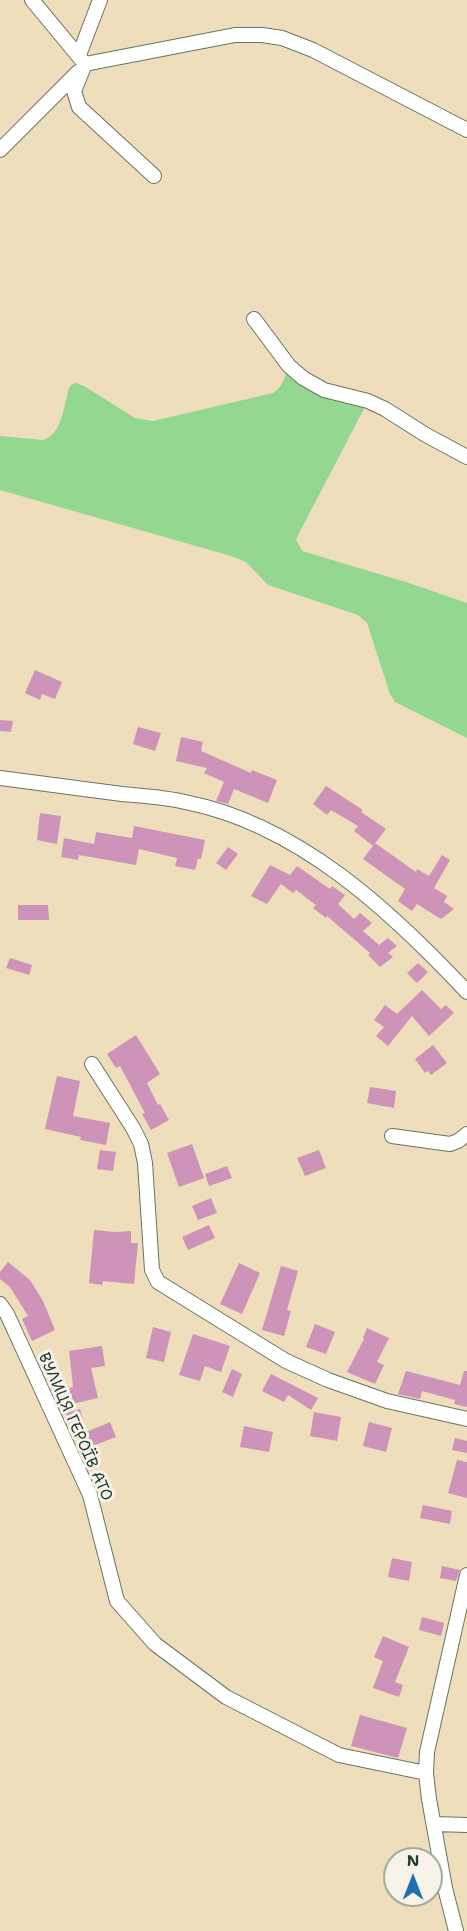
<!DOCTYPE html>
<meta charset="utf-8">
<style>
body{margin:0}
#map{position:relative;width:467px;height:1931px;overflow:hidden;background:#eedebc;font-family:"Shantell Sans",sans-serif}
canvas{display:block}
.north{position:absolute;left:383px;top:1847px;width:60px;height:60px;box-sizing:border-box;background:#f7f3e8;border:2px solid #a1aaa0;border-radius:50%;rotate:0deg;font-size:16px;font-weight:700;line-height:24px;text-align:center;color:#1f3d34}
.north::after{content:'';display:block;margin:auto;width:21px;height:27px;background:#1f6fb2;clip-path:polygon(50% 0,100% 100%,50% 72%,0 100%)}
</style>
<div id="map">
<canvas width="467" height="1931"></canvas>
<div class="north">N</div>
</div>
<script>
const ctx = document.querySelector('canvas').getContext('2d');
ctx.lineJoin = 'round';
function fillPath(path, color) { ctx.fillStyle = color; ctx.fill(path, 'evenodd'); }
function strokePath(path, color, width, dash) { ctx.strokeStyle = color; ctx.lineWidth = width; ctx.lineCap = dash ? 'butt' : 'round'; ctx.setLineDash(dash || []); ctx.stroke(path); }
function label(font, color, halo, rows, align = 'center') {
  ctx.font = font + ' "Shantell Sans",sans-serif'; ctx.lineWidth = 6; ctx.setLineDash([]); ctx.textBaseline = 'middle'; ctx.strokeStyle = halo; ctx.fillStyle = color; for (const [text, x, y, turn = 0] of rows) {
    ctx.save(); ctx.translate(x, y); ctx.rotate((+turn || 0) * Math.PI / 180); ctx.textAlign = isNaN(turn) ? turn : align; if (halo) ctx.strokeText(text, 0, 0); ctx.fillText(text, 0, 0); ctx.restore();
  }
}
const green = new Path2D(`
 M289 366 303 378 368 401 296 539 302 551 409 583 467 603V738L395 702 390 694 367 623 358 615 268 585 246 562 231 556 0 490V436L43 440C62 435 64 405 69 388L72 384 76 383 84 386 135 418 153 421 273 393C283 386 285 377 289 366Z`);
const building = new Path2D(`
 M35 670 62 682 55 699 42 694 40 700 25 693Z
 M0 720 13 721 11 732 0 731Z
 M138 727 161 733 155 751 133 744Z
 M181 737 203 742 201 751 251 773 252 770 277 780 268 803 234 789 228 804 216 801 224 782 204 773 207 768 176 761Z
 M326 786 363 810 361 812 386 829 373 846 354 831 358 826 331 810 327 815 313 804Z
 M40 813 61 816 57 844 37 840Z
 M134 826 205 840 201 859H198L195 870 175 866 177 858 139 849 136 865 79 855 78 860 61 857 64 838 94 844 96 832 132 838Z
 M375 843 416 872 417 869 429 876 442 855 450 860 434 888 447 896 444 902 454 909 441 919 417 904 412 911 398 901 405 889 363 859Z
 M228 847 238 854 226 870 216 863Z
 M270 865 290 875 297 866 330 889 332 886 345 895 338 904 354 919 360 913 372 923 363 931 379 945 388 938 397 946 388 953 393 957 380 967 368 955 370 953 327 916 326 918 313 908 316 905 296 890 293 893 281 884 267 904 251 896Z
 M18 905H48L49 920H18Z
 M10 958 32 965 29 975 6 968Z
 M418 963 428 972 417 983 407 973Z
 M422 990 441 1009 446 1005 454 1013 429 1036 412 1016 388 1046 376 1036 384 1027 374 1020 385 1005 397 1014Z
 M136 1035 160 1074 147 1083 158 1105 160 1104 169 1120 151 1130 142 1114 145 1113 120 1066 116 1068 107 1054Z
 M433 1045 447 1063 431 1075 428 1071 425 1073 415 1059Z
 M57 1076 80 1081 73 1116 110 1123 106 1145 80 1140 81 1137 45 1129Z
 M370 1087 396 1091 394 1108 367 1103Z
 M192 1144 204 1178 179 1187 167 1153Z
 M100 1150 116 1152 113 1171 97 1169Z
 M319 1150 326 1168 305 1176 297 1158Z
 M227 1166 232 1178 209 1186 205 1174Z
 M211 1198 217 1213 198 1220 192 1206Z
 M209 1225 215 1238 188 1250 182 1237Z
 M94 1230 115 1232 131 1231V1243H138L134 1284 103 1281 102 1285 89 1283Z
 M8 1262 30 1280 43 1301 55 1330 32 1341 22 1319 28 1316 10 1287 0 1279V1272Z
 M239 1263 260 1273 242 1314 220 1304Z
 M281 1266 298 1271 287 1310 291 1311 284 1336 262 1330Z
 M315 1324 335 1332 326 1354 306 1347Z
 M153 1327 171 1332 164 1362 146 1358Z
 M367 1328 389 1338 377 1362 384 1365 375 1384 347 1372 364 1339 363 1338Z
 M193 1334 230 1346 221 1372 205 1366 200 1381 179 1375Z
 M102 1346 105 1366 91 1368 98 1398 72 1404 69 1388 73 1387 69 1351Z
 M232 1369 242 1374 233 1397 222 1392Z
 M406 1371 460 1385 464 1371H467V1407L454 1404 455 1400 422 1391 420 1399 398 1394Z
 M271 1374 318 1398 311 1410 288 1395 284 1402 262 1391Z
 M80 1409 83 1419 69 1423 66 1413Z
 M314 1412 341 1417 337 1441 310 1436Z
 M110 1422 116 1437 90 1447 84 1433Z
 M369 1422 392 1428 386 1452 363 1446Z
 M244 1426 273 1432 269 1452 240 1447Z
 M455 1438 467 1441V1453L452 1450Z
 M457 1460 467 1462V1498L448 1493Z
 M423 1505 452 1511 450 1524 420 1518Z
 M392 1558 412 1562 409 1581 388 1577Z
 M442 1566 460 1570 456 1581 440 1578Z
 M422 1617 444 1623 441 1636 419 1630Z
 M383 1636 409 1647 395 1682 403 1685 399 1697 373 1688 383 1661 374 1657Z
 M360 1715 407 1728 398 1758 351 1746Z`);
const minor = new Path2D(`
 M32 0 85 64
 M79 55 100 0
 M85 64 235 35H262L282 38 313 50 467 130
 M85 64 74 91 79 107 154 176
 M0 150 78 72
 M254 319 289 366 303 378 324 390 368 401 385 409 426 435 467 457
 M0 778C41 783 81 789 122 794 143 796 164 797 185 802 298 824 391 911 467 992
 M92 1064 133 1128 141 1144 145 1163 152 1270 158 1282 286 1361 328 1380 387 1401 467 1419
 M392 1136 450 1144 458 1141 467 1134
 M0 1304 7 1314 90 1495 117 1601 155 1644 226 1697 339 1755 426 1773
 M435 1824 467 1825
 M456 1931 445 1888 429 1799 426 1773 427 1752 467 1575`);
const streetNames = [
 ["ВУЛИЦЯ ГЕРОЇВ АТО",75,1427,66]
];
fillPath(green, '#93d790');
fillPath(building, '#ce93b8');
strokePath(minor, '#677564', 16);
strokePath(minor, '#fff', 14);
label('16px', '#1f3d34', '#f7f3e8', streetNames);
</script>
